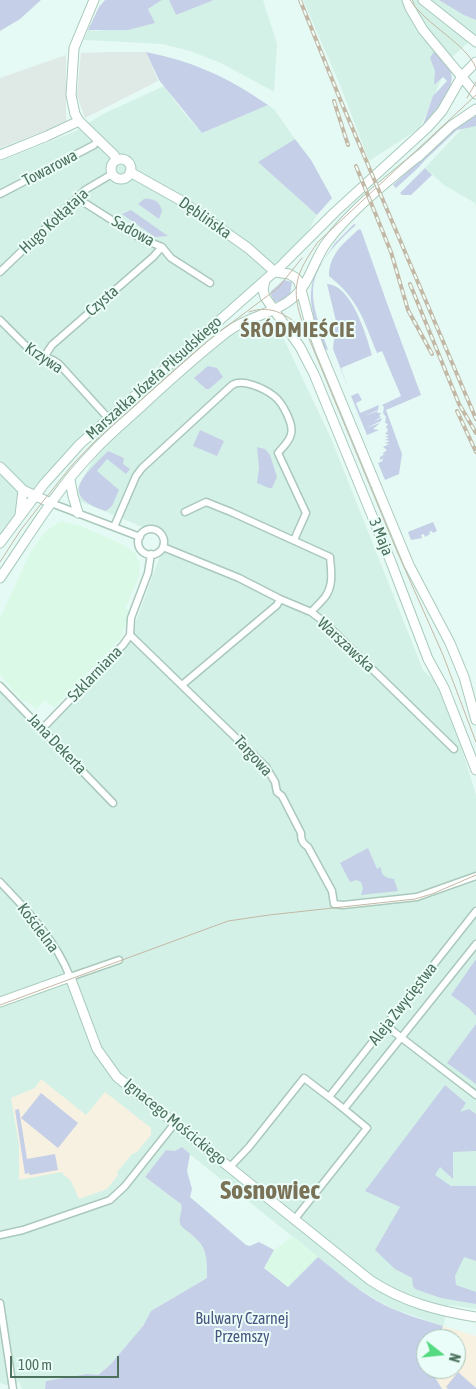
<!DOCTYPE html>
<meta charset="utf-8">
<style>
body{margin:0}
#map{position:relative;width:476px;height:1389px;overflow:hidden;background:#e5faf4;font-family:"Asap Condensed",sans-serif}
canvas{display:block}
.north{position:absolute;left:416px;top:1329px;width:50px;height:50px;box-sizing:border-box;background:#ebfdf8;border:1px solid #abc5ba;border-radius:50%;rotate:106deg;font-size:14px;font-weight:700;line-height:20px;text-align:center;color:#4c715d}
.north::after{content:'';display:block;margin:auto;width:18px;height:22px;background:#54da80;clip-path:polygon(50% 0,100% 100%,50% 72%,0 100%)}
.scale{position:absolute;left:10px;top:1356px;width:109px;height:22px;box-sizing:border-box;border:2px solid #4c715d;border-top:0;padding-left:6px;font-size:15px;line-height:18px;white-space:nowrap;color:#4c715d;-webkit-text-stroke:4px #ebfdf8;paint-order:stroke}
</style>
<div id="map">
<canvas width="476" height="1389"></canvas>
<div class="north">N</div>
<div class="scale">100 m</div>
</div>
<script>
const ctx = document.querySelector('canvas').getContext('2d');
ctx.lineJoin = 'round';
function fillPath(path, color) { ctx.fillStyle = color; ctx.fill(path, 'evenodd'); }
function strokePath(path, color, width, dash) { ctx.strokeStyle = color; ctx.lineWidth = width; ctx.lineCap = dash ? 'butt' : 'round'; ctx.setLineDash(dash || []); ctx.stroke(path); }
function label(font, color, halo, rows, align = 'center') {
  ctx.font = font + ' "Asap Condensed",sans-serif'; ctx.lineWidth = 4; ctx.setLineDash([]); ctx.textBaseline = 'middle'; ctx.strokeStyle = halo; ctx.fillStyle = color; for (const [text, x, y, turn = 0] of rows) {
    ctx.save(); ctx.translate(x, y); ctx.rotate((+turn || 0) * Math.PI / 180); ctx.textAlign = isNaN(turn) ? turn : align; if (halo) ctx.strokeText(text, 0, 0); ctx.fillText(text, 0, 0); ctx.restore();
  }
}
const residential = new Path2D(`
 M162 0H169L176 15 214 0H263L277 44 274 92 221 63 190 51 162 44 84 40 88 30 96 31 154 23 148 9Z
 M303 0H476V35L450 59 420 128 369 161 340 85Z
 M164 86 183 112 202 133 268 105 274 109 295 139 259 162 317 215 306 235 213 322 162 362 101 419 29 493 0 539V161L74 132 103 114Z
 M476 117V206L475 203 444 185 425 168 467 123Z
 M279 329 331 438 423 670 443 689 476 795V1309L449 1305 443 1326 394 1309 378 1301 354 1286 182 1148 175 1151 167 1150 145 1177 181 1204 182 1212 179 1222 181 1225 196 1238 207 1254V1278L151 1311 143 1326 110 1365 97 1375 87 1374 46 1381 45 1389H22L19 1382 6 1385 0 1383V689L42 729 128 643 167 537 72 498 92 462 121 430 226 334Z`);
const commercial = new Path2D(`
 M61 521 83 527 126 546 135 553 140 564 139 576 125 609 131 612 120 639 54 708 45 700 36 709 32 705 22 700 0 675V618L31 551 45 532Z
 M293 1236 318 1257 288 1287 264 1267 274 1250Z`);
const industrial = new Path2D(`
 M109 52H146L158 81 85 118 77 95 81 53Z
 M66 55V123L0 148V78Z`);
const education = new Path2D(`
 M41 1079 86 1115 105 1092 151 1128V1135L137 1152 132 1154 117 1172 118 1175 107 1189 79 1199 71 1181 61 1172 19 1180V1145L11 1098 35 1088Z
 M443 1326 476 1336V1389H442L430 1369H456V1339H438Z`);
const green = new Path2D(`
 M0 0H41L20 19 0 31Z
 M105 0H162L148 9 155 23 128 30H88L99 7Z
 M169 0H214L176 15Z
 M439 0H476V20L464 15Z
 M435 50C440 56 446 63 450 70 458 87 436 115 423 125L433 96 447 81 443 77 434 85 435 71 430 58Z
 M146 52C195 62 227 77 268 105L202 133 159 80Z
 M476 115V126L457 130 425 160 418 168 396 188 393 185 455 128Z
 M295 139 311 160 332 198 317 215 258 162Z
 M425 168 432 175 411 195H402L400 193Z
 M144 199C154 198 160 202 162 211L159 219 138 204Z
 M131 210 168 236 155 237 122 214Z
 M354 224 356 225C338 241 315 264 313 289 312 310 322 331 328 350L324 349C314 315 303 298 319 264H321L335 243Z
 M359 229 361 230 388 306 421 395 386 410 402 454 399 474 385 480 378 463 383 461 382 460 384 458 380 460V457L385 454H382L387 450 383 447 389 444 385 443 390 441 385 440 389 438 385 437 389 435 385 434 388 431 386 432 388 430 386 427 388 424 385 423 386 417 383 413 384 407 382 405 401 396 382 351 377 353C363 319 359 300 329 276 329 254 344 243 359 229Z
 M284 280 292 282 290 295 281 301 275 302 271 295V291Z
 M327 284C352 285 366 335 372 355L341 368 349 390 333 349 336 321Z
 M208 366 217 368 223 377 209 389H206L194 378Z
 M358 393 362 400 356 403 360 413 379 405 378 410 364 416 378 411 377 413H381L379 416 381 417 374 421 382 418 381 421 366 428 380 423 373 429 379 430 367 435 351 396Z
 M200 430 224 441 217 456 193 446Z
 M257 447 265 449 270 455 277 477 272 488H269L257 483 259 468Z
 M108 451 124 458 123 464 130 469 126 474 107 459 97 471 119 490 112 506 106 511C57 495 85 475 108 451Z
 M433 522 437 531 433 533 432 531 429 532 430 534 425 537 424 534 421 535 422 538 411 540 408 532Z
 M368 848 377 869 381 867C381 876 386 878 394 879L398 891 361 895 363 888 361 882 356 880 350 882 340 863Z
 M476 959V1016L469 1008 451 995Z
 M476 1024V1084L447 1063Z
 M445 1085 466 1103 460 1112 469 1109 476 1114V1151L453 1152V1179L440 1167 435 1175 451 1186H476V1261L464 1257 455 1276 456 1285 476 1292V1304L441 1298 415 1289 413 1286 412 1278 395 1269 375 1250 400 1207 365 1191Z
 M41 1093 78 1123 58 1148 21 1118Z
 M19 1109 27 1159 55 1154 58 1170 30 1175 29 1173 25 1174 15 1110Z
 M182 1147 190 1154 187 1171 192 1189 190 1197 246 1245 250 1246 259 1242 274 1250 264 1268 288 1287 318 1257C337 1272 356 1289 377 1301 398 1313 421 1319 443 1326L438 1339H426V1369H430L442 1389H45L46 1381 87 1374 98 1375 110 1365 143 1326 151 1311 207 1278C207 1259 208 1248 192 1235 189 1232 182 1228 180 1224 178 1219 183 1211 181 1204L145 1177 166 1150 175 1151Z
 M458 1372 476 1388V1389H448L446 1387Z`);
const street = new Path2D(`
 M0 194 94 145 98 140
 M77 198 140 238 162 247 171 258 210 283
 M0 272 77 198 85 190 112 174
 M0 320 34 354 53 360 59 364 109 419
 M44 357 52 345 153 257 162 247
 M51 503 140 537
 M185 512 206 502 231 512 330 557C331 570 334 585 325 597 321 602 316 607 311 612
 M114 527 136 476 142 468 231 386C241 377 265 389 274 396 282 402 294 424 291 434 290 441 282 448 278 453L306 513 294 540
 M138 542a13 13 0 1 1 26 0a13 13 0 1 1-26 0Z
 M163 547 239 578 280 599 311 612 323 621 454 749
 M130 635 266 767 275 782 277 792 282 796 301 833C301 840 302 843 308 847L332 891 334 904 343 905 417 897 476 876
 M182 685 277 605 280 599
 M0 686 113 803
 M42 729 123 645 130 635 131 618 148 573 151 554
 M0 882C26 909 57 942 70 977L119 960
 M387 1025 394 1032 476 1095
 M329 1097 344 1109
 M230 1167 249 1147 304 1078 329 1097 476 911
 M294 1220 367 1128 344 1109 476 944
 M0 1235 23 1230 110 1200 125 1186 175 1123
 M0 1303 13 1389`);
const secondary = new Path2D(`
 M94 0 74 48 71 95 75 114 79 121 114 155 116 159
 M407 0 410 8 423 30 476 94
 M423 0 476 42
 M0 155 47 136 79 121
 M418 157 451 126 476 109
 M111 169a10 10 0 1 1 20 0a10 10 0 1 1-20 0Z
 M130 172 180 200 248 248 275 272
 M275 272 289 274 296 278 299 282 309 320 320 350 409 565 450 643 464 677 476 720
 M265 280 263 290 265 297 300 347 314 374 391 562 428 659 444 688 476 770
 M0 467 23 490 51 503
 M70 480 73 496 78 513
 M20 515 23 490
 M0 543 44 484 80 444 282 265 335 212 427 128 442 111 462 76 476 62
 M0 578C29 536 56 490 92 453 108 435 127 420 144 404 171 379 199 354 227 332 248 316 275 314 294 297 310 283 314 259 327 242 353 208 388 181 421 154
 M0 1002 70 977 97 1049 117 1077 370 1280C403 1302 438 1311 476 1317`);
const tram = new Path2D(`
 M410 0C427 26 466 43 476 68
 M476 95 318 242C296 273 290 288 303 324L396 549 443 655 476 742
 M467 98 476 82
 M249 312C271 304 289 315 304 331
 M0 562 20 531 44 500 73 464 97 439 210 339 278 288 302 258
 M0 1005 228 921 269 915 415 899 432 894 476 875`);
const rail = new Path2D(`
 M300 0 340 99 476 419
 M334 101 348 145
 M356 166 391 252 408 310 432 354
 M410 284 459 404 476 433
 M457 411 476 452`);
const streetNames = [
 ["Towarowa",50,168,-28],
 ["Dęblińska",205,218,35],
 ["Hugo Kołłątaja",54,221,-43],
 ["Sadowa",133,231,29],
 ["Czysta",102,301,-41],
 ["Krzywa",44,358,34],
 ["Marszałka Józefa Piłsudskiego",154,378,-42],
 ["3 Maja",381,537,68],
 ["Warszawska",346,645,43],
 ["Szklarniana",95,674,-46],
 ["Jana Dekerta",57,744,46],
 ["Targowa",253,756,48],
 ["Kościelna",38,928,53],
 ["Aleja Zwycięstwa",403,1004,-52],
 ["Ignacego Mościckiego",175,1122,39]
];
const parkNames = [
 ["Bulwary Czarnej",242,1319],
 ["Przemszy",242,1337]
];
const districtNames = [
 ["ŚRÓDMIEŚCIE",298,330]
];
const townNames = [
 ["Sosnowiec",270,1191]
];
fillPath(residential, '#d4f1e7');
fillPath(commercial, '#dafae7');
fillPath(industrial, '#dfeae6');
fillPath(education, '#f7f1e2');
fillPath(green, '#c5cfe7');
strokePath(street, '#aac8bb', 9);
strokePath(secondary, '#a8cbbb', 11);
strokePath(street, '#fff', 6);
strokePath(secondary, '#fff', 9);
strokePath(tram, '#c3b8a5', 1);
strokePath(rail, '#c3b8a5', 4);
strokePath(rail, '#ebfdf8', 2, [5.5]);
label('16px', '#4c715d', '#ebfdf8', streetNames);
label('16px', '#4b5681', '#ebfdf8', parkNames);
ctx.letterSpacing = '1px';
label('bold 21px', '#7a7257', '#ebfdf8', districtNames);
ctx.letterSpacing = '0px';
label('bold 26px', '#7a7257', '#ebfdf8', townNames);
</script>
